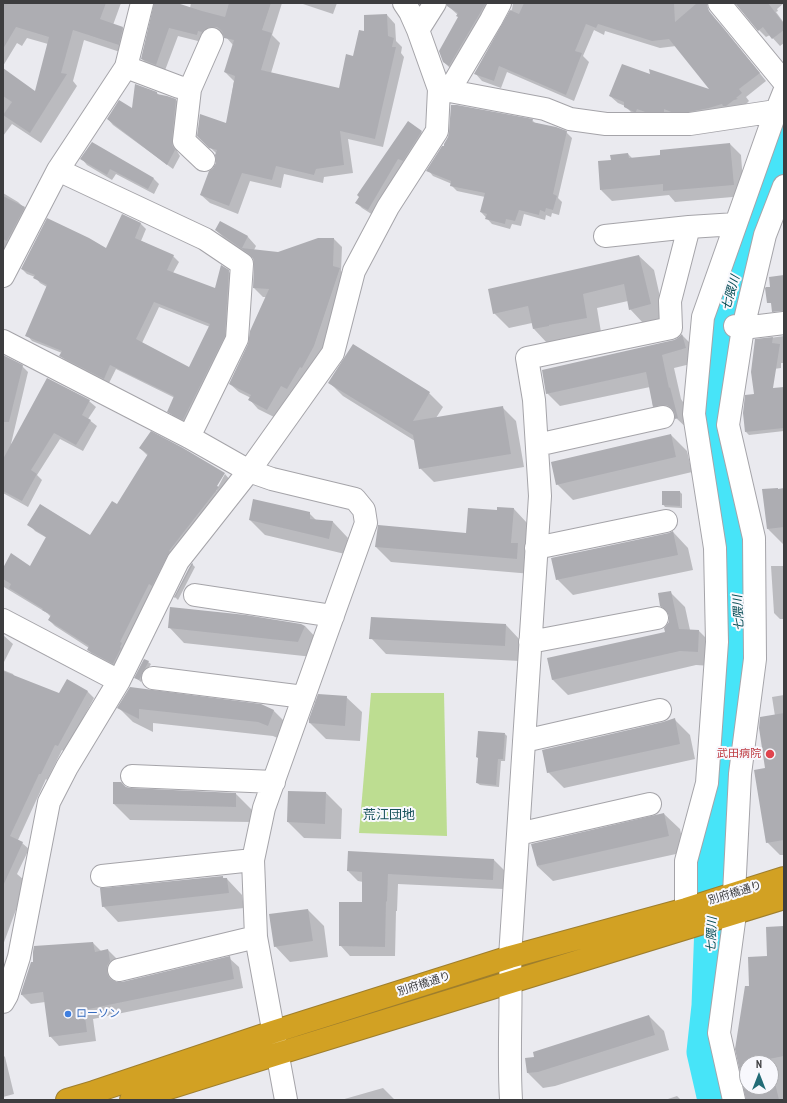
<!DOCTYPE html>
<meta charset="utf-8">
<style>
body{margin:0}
#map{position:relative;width:787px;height:1103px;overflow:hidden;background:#eaeaef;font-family:"PT Sans Narrow",sans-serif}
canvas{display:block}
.frame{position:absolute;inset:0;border:4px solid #3d3d3f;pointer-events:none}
.north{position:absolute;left:739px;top:1055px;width:40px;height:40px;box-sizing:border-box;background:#f8f8fd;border:1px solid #adadb1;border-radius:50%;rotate:0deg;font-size:11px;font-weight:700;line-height:16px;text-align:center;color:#3d3d3f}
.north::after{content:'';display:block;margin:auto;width:14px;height:18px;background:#236c77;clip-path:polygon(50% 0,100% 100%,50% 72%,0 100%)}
</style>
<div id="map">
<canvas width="787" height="1103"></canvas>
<div class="frame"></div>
<div class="north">N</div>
</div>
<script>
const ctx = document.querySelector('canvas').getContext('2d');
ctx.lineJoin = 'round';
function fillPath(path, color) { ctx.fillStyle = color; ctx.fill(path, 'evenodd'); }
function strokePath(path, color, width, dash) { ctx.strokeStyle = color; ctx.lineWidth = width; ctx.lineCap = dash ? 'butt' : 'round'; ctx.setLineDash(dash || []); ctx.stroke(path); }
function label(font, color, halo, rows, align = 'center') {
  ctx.font = font + ' "PT Sans Narrow","Noto Sans JP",sans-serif'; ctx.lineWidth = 4; ctx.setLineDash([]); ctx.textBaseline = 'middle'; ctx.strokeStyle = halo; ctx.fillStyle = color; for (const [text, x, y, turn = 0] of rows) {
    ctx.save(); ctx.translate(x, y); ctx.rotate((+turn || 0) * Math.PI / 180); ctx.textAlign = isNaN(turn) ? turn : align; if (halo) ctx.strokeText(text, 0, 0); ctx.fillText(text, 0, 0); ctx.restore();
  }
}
const green = new Path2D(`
 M371 693H444L447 836 359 833Z`);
const shadow = new Path2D(`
 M3 3H121L113 25 123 28 133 39 129 55 84 40 73 81 77 86 41 143 12 124 3 136V69L36 93 48 44 27 38 22 46 17 43 3 66Z
 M156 3H174L190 8 191 3H282L272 35 280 43 271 73 340 90 365 32 387 15 395 24 396 41 402 47 401 53 404 57 383 147 348 139 353 173 324 177 323 183 284 174 281 188 250 181 238 214 210 203 201 195 217 163V154L198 136 227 124 234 81 225 72 233 45 225 36 219 35 206 43 178 36 164 73 151 68 142 59Z
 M300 3H337L333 14Z
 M448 3H498L451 69 443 61 459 18 458 15 448 6Z
 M513 3H698L721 25 766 81 746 97 749 101 744 106 717 116 633 114 625 106 618 103 610 96 651 76 712 91 676 46 660 48 605 31 604 35 594 30 583 56 589 62 574 101 507 72 501 88 482 81 475 73 512 9Z
 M736 3H784L777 9 778 11 776 12 784 23V43L780 46 770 35 766 37 759 30Z
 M157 93 160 96 176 100 181 106 177 146V151L180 156 173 169 113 125 108 119 133 110Z
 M532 120 535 123 566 132 572 138 558 198 562 202 559 215 552 213 551 217 546 215 545 220 524 214 521 226 512 224 510 229 492 224 481 212 485 197 457 191 452 186V184L433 176 428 170Z
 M421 132 427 137 373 215 362 208 357 203Z
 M730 144 741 155 744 196 675 202 669 195 612 201 601 190 612 161 628 154 633 159 661 156Z
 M82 159 154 179 159 184 154 194 116 174 112 180 87 165Z
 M3 193 18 202 35 218 3 279Z
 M123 215 141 224 146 229 141 241 173 256 179 262 173 273 215 289 228 271 234 277 230 341 189 425 174 417 168 411 175 398 116 369 109 383 66 361 61 356 62 353 32 341 27 335 47 287 40 283 35 277 27 274 22 269 107 250ZM159 307 210 327 189 368 142 343Z
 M216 230 248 237 256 246 254 250 279 253 334 239 342 247 341 271 348 278 322 355 296 397 290 393 276 418 258 409 250 400 251 398 239 392 230 384 249 345 266 297H263L254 288 255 265 254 259 225 239Z
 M639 256 654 270 665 319 644 324 630 309 628 301 597 308 601 332 563 339V340L548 344 534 329 532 323 509 328 494 313Z
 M682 335 695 348 699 362 674 368 681 399 683 402 690 431 676 418 667 419 653 406 650 387 560 406 547 393 674 341Z
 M784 336V363H781V368L759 371 756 340Z
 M3 356 22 366 28 372 11 444 89 401 96 407 88 419 97 426 83 451 60 439 37 475 42 480 28 507 3 493Z
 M330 383 429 393 443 407 436 418 502 407 516 421 524 467 434 482 420 468 415 441 343 396Z
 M784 388V431L749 435 746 432Z
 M671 435 687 451 692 472 573 500 557 484Z
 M140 448 216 491 225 474 230 480 120 669 94 656 88 650 89 648 55 626 49 620 51 617 47 613 4 587 3 570 30 567 47 538 35 531 29 524 91 537 117 506 148 456Z
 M778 489 779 490 784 489V544H783L768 529Z
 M680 492 682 494V508L665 507 663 504Z
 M514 509 528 524 532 574 391 562 376 547 467 534 498 511Z
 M309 513 317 521 333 522 348 538 345 554 265 535 250 520Z
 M673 532 688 548 693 570 573 595 557 579Z
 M192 564 195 567 178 600 175 597Z
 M771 566H784V619H780L774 613Z
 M670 592 685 607 690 630 699 631 713 645 712 666 696 665 568 695 553 680 548 659 666 633 670 623V614L661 606Z
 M506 625 521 641 520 661 386 654 371 638Z
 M305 626 320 642 313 657 184 643 169 627Z
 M3 635 13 644 3 664Z
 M148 662 151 664 141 682 136 678Z
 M3 670 13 674 15 677 60 695 67 681 88 692 94 698 65 752 62 750 47 780 46 779 18 840 22 843 29 849 17 874 24 880 19 897 20 899 3 945Z
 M784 695V855H780L767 842 766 769 775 716 772 697Z
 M346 697 362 712 360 741 326 739 310 723Z
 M119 708 273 710 288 725 282 740 273 736 153 723V732L133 722Z
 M675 720 690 735 695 759 564 788 548 772Z
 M505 734 507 736 505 761H501L499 787 480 785 477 783Z
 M125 788 131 789 236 794 252 810 251 822 130 820 114 804Z
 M289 792 326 793 342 809 341 839 304 838 288 822Z
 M664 814 680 829 685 852 553 881 537 866Z
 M349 852 494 860 504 870 503 889 398 884 397 911H396L395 956H350L340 945 363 903V882L358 881 348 871Z
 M222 877 225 879H227L242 895 244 908 118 922 103 906Z
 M308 910 324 926 328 957 290 962 275 946Z
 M784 927V1100H747L736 1049 750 987ZM747 1063H771V1087H747Z
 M93 943 101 951 108 950 117 959 116 983H122L229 958 239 967 243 988 93 1019 96 1041 59 1046 50 1036 45 1002 31 1004 22 995V993Z
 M649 1016 664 1031 669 1050 555 1086 543 1088 528 1073 536 1058Z
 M3 1055 5 1057 14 1094 3 1097Z
 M383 1088 395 1100H341Z
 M677 1096 681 1100H665Z`);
const river = new Path2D(`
 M715 1100 704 1052 709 1006 714 870 741 627 731 521 713 429 715 385 727 303 748 236 784 136`);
const building = new Path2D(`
 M3 3H106L100 19 123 27 119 45 73 30 61 73 67 74 30 133 3 115 12 102 3 96V68L35 91 49 37 16 27 3 49Z
 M154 3H177L202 11 225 17 229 3H271L262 30 272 33 261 70 339 88 346 54 353 56 359 30 364 31V15L387 14 388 36 394 38 392 47H396L375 139 340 131 344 165 316 169 314 175 276 166 272 180 242 173 229 206 200 195 209 171 213 168 216 163 215 155 217 150 209 148 197 136 200 114 226 123 235 76 224 72 234 40 224 38 222 31 217 27H210L205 29 202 32 198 31 197 35 169 28 156 65 141 59Z
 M447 3H486L449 66 443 62 439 51 458 17 456 16 458 13 447 6Z
 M524 3H674L675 22 697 3H707V5L709 11 760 73 739 89 742 93 736 98 738 99 734 100 726 106H723L722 104 709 108 689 112H671L664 109V112H645L637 109 636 112H634L624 107V102L609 96 622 64 650 74 649 69 709 89 669 39 652 41 598 24 596 28 586 24 575 51 582 53 566 95 499 66 494 81 474 74 510 10 519 14Z
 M735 3H768L784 24V30L772 39 763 27 758 31Z
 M135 84 157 92V94L167 96 176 99 172 140V145L175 150 167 165 107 119 119 100 132 108Z
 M451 105H457L533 119 532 122 556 127 567 131 553 194 557 196 553 210 546 208 545 212 540 210 539 215 519 210 515 221 506 219 505 224 485 219 487 214 480 212 485 193 450 186 451 181 426 171 442 146H444V144L448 137 449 132Z
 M408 121 422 131 403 161 398 159 368 210 355 203 359 197 357 195Z
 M92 142 154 178 148 189 110 169 107 175 80 159Z
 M730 143 734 185 663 191V184L600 190 598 161 611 160 610 155 628 153 629 158 660 155V150Z
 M3 196 25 207 7 241 3 239Z
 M122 214 141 223 135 238 174 255 167 270 215 288 221 265 229 270 225 336 183 420 167 412 174 396 110 365 104 379 59 356 62 351 25 336 47 285 33 278 35 275 21 269 47 218 89 238 106 248ZM154 302 210 324 191 363 189 367 136 339Z
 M220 221 248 236 242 248 278 252 318 238H334L333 266 340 268 314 346 302 368 300 367 287 389 281 386 267 410 248 400 251 395 229 384 248 344 250 331 269 289 253 288 254 265 253 258 249 254 215 230Z
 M639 255 651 304 629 310 624 284 583 294 587 318 549 325V326L533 329 528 306 493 314 488 289Z
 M784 275V311L772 312 771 303H767L765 288 766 287H770L769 277Z
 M682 334 686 348 662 355 669 388 670 387 678 418 675 419V414L672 409 667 405H661L653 407 646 372 546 394 542 370 674 340 678 338Z
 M773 337 772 343 780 344 773 388 784 387V428L745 432 743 413 745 395 754 394 751 372 755 339Z
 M353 344 430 392 413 421 503 406 511 454 419 469 413 435 328 383Z
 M3 355 23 365 9 422H3Z
 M47 378 90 400 82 415 91 420 76 445 54 433 31 470 37 474 22 501 3 491V459Z
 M151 431 183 448 225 473 217 486 219 487 169 551H170L152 586 149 584 120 642 122 643 120 647 121 648 113 664 87 650 89 646 48 620 51 615 42 610 43 609 9 588 11 584 3 579V568L11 553 30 566 46 537 27 525 40 504 90 535 112 501 117 504 148 454 139 448Z
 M671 434 676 457 556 485 551 462Z
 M778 488V489L784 488V527L767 529 762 489Z
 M662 491H680V506L662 505Z
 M253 499 310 512V519L333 521 329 539 249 520Z
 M497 507 514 508 511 543H518L517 559 375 547 378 525 466 533 468 508 497 510Z
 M673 531 678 555 556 580 551 558 669 533Z
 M192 563 193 564 175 598 174 597 189 568Z
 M671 591 679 629 699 630 698 652 680 651 552 680 547 658 665 632 664 628 669 622V616L666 610 660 606 658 593Z
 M170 607 246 615 301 624 305 626 298 642 168 628Z
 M371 617 506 624 505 646 369 639Z
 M144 659 149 661 139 680 134 678Z
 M3 671 59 693 67 679 88 691 58 746 55 745 41 774H39L10 836 23 842 3 886Z
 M130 687 261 704 274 710 268 726 258 722 139 709V719L117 708Z
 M318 694 347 696 345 726 309 723V719Z
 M784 713V840L766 843 754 770 765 768 759 728 760 717Z
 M675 718 680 744 547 773 542 750 663 722Z
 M478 731 505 733 503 759H498L496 785 476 783 478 758 476 757Z
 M113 782H121L126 787 131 788 236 793V807L113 804Z
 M288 791 326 792 325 824 287 822Z
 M664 813 669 836 537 866 531 844Z
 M348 851 494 859 493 880 388 874 387 902 386 901 385 947 339 946V902H362V872L347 871Z
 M223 876V878H227L229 893 102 907 100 888H103Z
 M308 909 313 941 274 947 269 914Z
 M784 926V1056L769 1059 770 1063H747V1087H771V1066L779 1100H746L735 1049 745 986H749L748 957 767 956 766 927Z
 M93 942 95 952 108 949 110 961 107 966V973L110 979 116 982H122L230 956 234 979 84 1010 87 1032 49 1037 43 992 21 995V993L31 962H33V952L34 946Z
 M649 1015 655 1035 538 1072 527 1073 525 1058 534 1057 533 1052Z`);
const minor = new Path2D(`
 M719 3 784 82
 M418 30 435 3
 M126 67 179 87 190 89 212 39
 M190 89 184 141 204 160
 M439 89 545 109 570 119 606 124H690L776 111
 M449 91 491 20 500 3
 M58 170 126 67 142 3
 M605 236 689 227
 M3 276 58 170 205 239 242 264 237 339 189 437
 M735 326 743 328 784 323
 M3 341 189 437 249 471 272 479 355 499 364 510 366 523 264 808 253 860 256 937 286 1100
 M537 445 663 417
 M536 548 666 521
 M195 595 333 616
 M3 620 119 681
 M530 642 657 618
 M153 678 304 697
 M524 741 660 710
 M132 776 274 782
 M518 834 650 804
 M102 876 253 860
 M734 894 740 774 755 659 754 538 728 425 743 328 765 235 784 186
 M686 927V861L707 783 717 642 715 548 694 414 703 317 772 122 784 92
 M119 970 256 937
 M3 1002 7 995 19 957 49 802 67 767 119 681 178 561 249 471 333 353 354 271 388 207 437 131 439 89 418 30 410 12 404 3
 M511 1100C508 1052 512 1005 510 957L540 496 534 400 527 358 671 328 670 301 689 227 736 224
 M734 1100 719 1033 735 914`);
const highway = new Path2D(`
 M67 1100 94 1092 273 1032 510 957 686 909 784 878
 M131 1100 277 1054 784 898`);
const markers = [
 [770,754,5,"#e0444e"],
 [68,1014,4,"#3f7fe0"]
];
const healthNames = [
 ["武田病院",761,754]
];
const streetNames = [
 ["別府橋通り",735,893,-17],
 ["別府橋通り",424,984,-18]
];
const shopNames = [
 ["ローソン",76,1014]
];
const waterNames = [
 ["七隈川",731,293,-74],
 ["七隈川",739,613,-93],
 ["七隈川",712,935,-88]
];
const quarterNames = [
 ["荒江団地",389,815]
];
fillPath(green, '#bddd91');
fillPath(shadow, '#0003');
strokePath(river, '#47e4f8', 35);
fillPath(building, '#adadb2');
strokePath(minor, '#a5a4a9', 24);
strokePath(highway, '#9e7e2d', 24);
strokePath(minor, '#fff', 22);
strokePath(highway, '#d2a123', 22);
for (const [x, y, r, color] of markers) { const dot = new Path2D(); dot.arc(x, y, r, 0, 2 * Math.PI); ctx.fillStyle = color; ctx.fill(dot); strokePath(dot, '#f8f8fd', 1.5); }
label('11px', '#be3a42', '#f8f8fd', healthNames, 'right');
label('11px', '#3d3d3f', '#f8f8fd', streetNames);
label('11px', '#366cbe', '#f8f8fd', shopNames, 'left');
label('italic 12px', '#054c54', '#f8f8fd', waterNames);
label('13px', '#16515a', '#f8f8fd', quarterNames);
</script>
